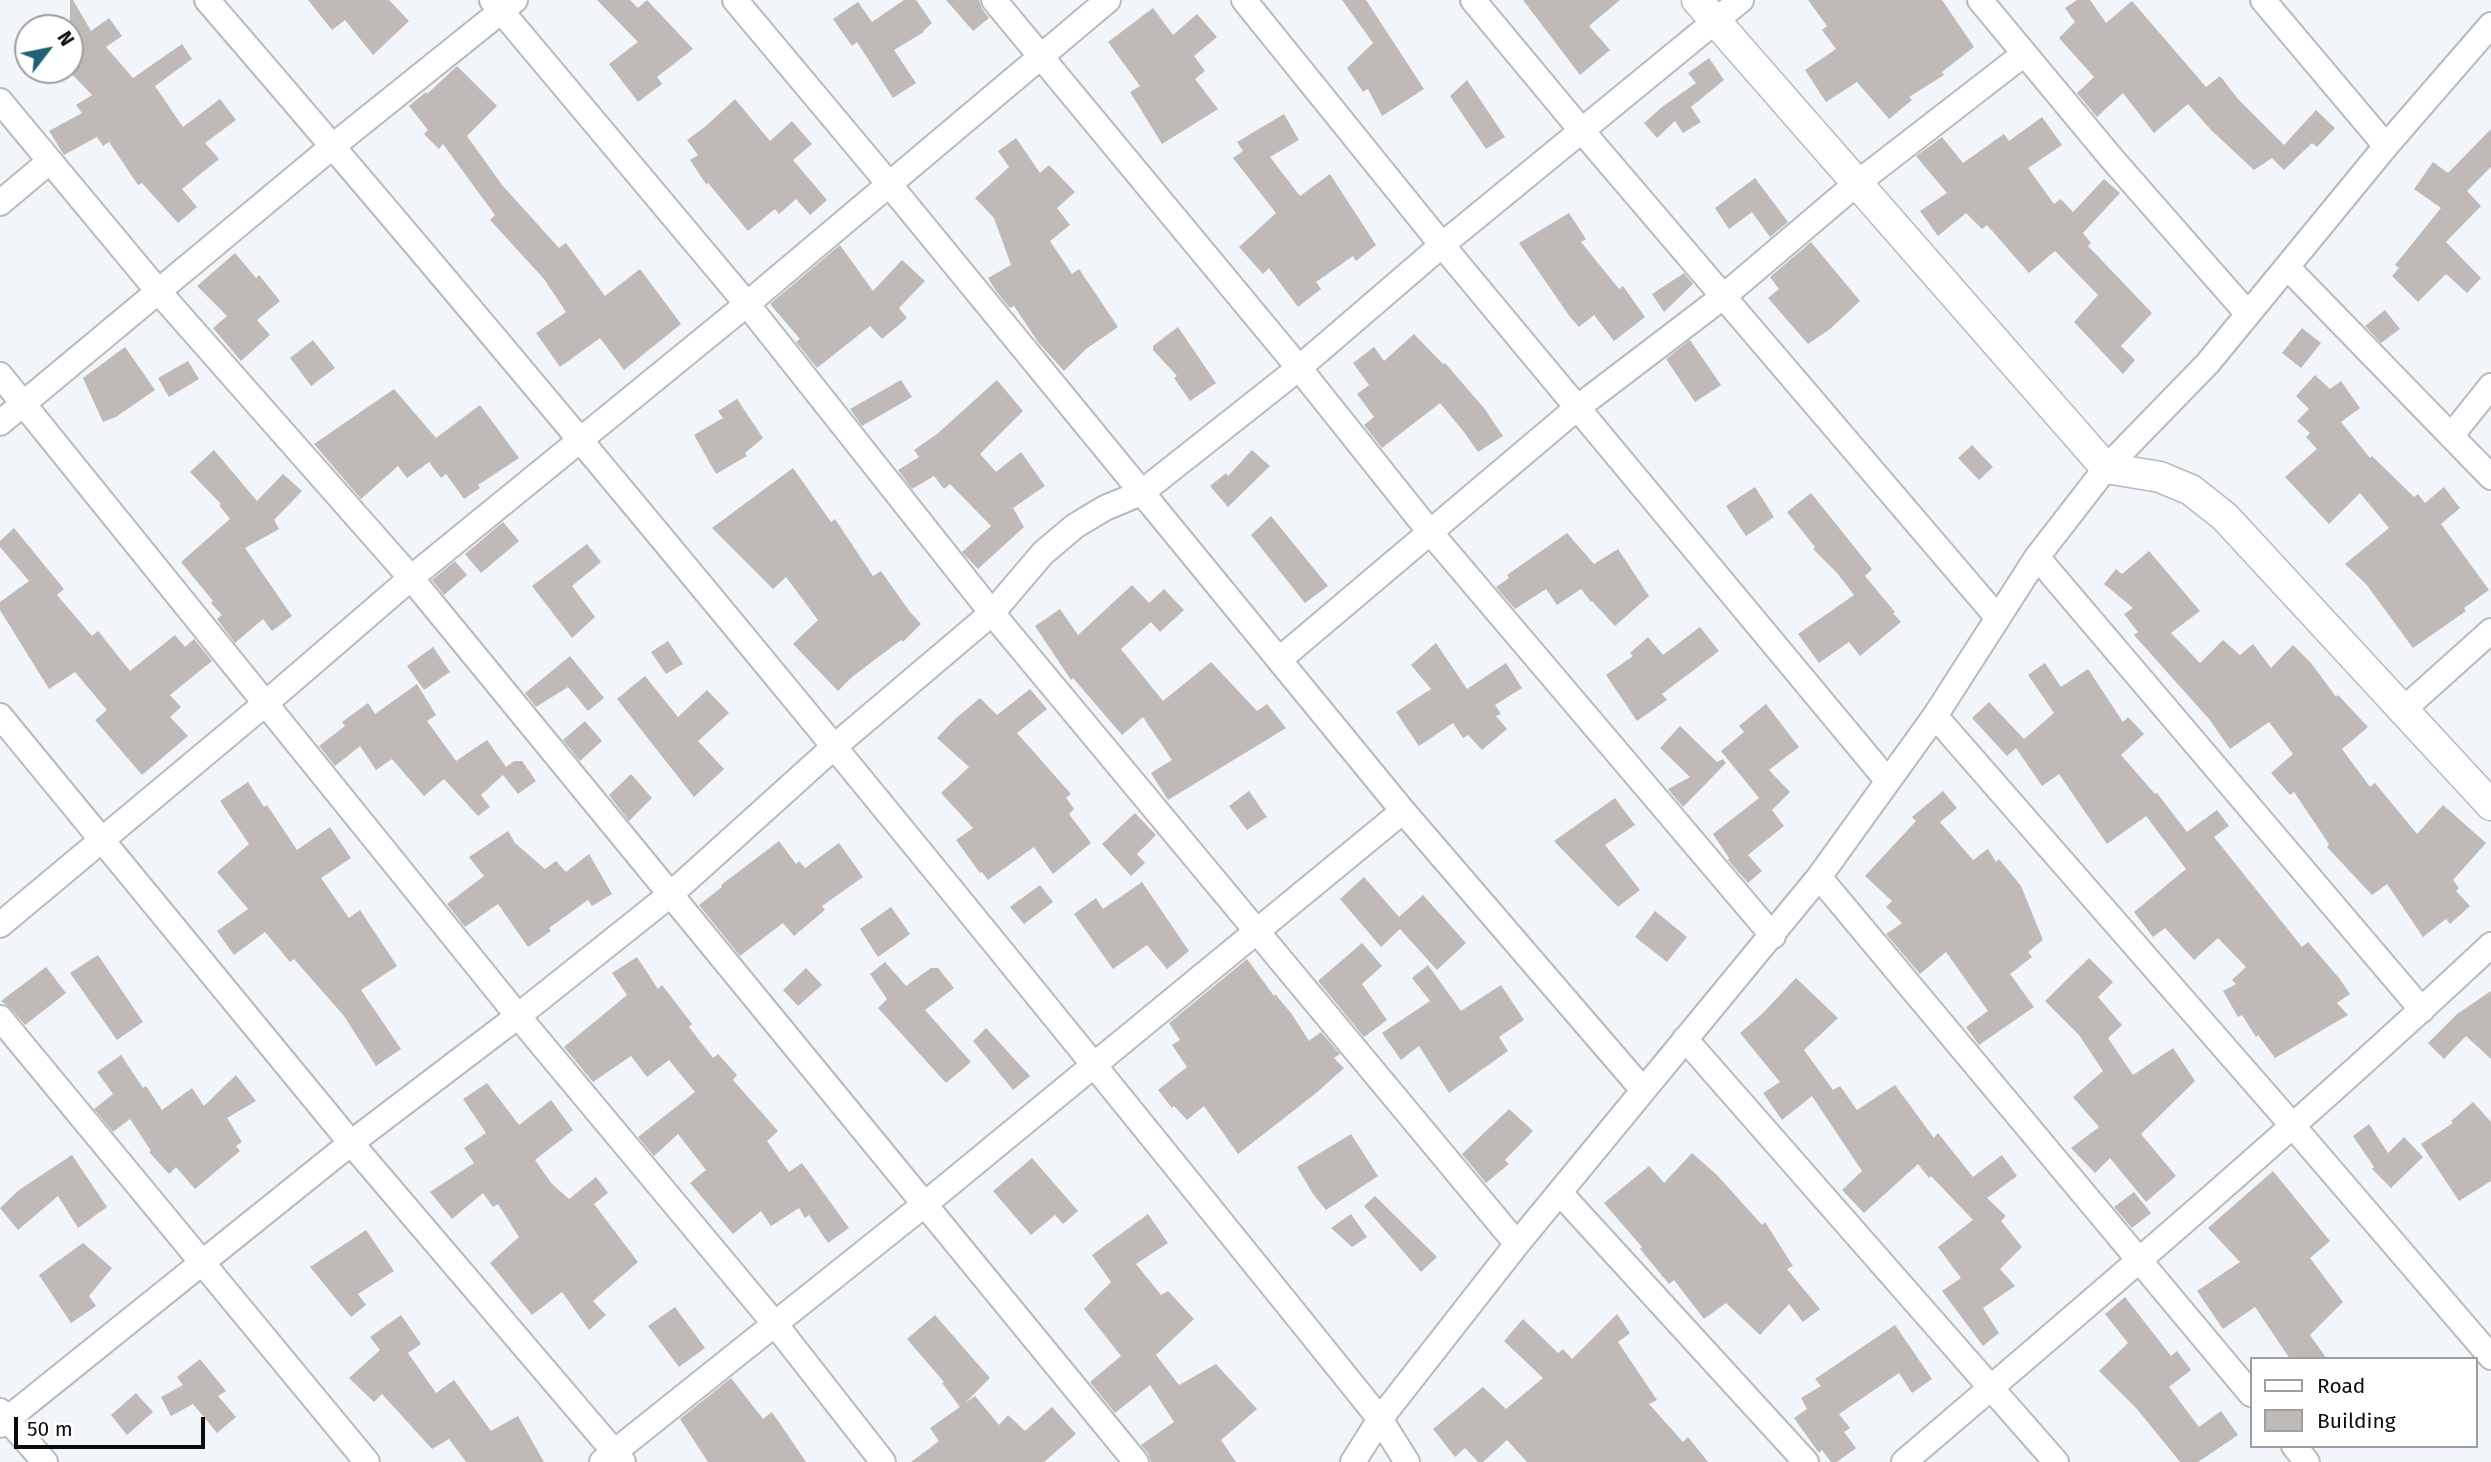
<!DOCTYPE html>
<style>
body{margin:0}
#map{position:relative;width:2491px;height:1462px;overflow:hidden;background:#f2f5f9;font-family:"Fira Sans",sans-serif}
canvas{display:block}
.legend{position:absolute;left:2250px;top:1357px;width:228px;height:91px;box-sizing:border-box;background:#fff;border:2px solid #9d9e9e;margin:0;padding:9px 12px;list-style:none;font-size:21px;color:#0b0c0d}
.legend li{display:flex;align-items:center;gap:14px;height:35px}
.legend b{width:35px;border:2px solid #9d9e9e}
.north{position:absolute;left:14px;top:14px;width:70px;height:70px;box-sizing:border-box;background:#fff;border:2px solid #9d9e9e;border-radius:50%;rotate:58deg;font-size:19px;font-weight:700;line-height:28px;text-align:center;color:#0b0c0d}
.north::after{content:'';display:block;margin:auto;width:24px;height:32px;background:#1e6274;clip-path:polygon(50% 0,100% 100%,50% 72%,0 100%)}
.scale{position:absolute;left:14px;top:1417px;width:191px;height:32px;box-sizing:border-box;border:4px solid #0b0c0d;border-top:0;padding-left:9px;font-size:21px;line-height:24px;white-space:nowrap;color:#0b0c0d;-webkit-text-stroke:5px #fff;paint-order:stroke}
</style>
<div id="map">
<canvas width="2491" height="1462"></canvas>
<ul class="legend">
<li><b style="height:9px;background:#fff"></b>Road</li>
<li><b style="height:19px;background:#bfbab8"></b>Building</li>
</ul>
<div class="north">N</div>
<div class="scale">50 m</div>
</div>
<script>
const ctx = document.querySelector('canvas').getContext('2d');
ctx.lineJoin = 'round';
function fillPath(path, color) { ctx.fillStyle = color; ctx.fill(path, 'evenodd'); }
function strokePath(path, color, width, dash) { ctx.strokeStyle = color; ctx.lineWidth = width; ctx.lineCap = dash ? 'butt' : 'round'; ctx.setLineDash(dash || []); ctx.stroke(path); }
const building = new Path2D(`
 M70 0H73L91 31 109 18 122 36 106 47 133 78 182 44 192 59 155 86 183 127 220 99 236 120 205 143 219 159 182 189 197 207 178 223 142 183 138 185 109 142 103 146 97 137 64 155 49 131 82 113 76 105 92 95 70 72Z
 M308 0H389L409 21 373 55 345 20 332 30Z
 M597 0H630L638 8 647 0 693 49 657 77 662 84 638 102 609 64 638 42Z
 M904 0H916L932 23 923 31 924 32 894 50 916 83 893 98 857 42 852 46 833 19 858 2 872 22Z
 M946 0H979L982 9 989 18 973 31Z
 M1342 0H1366L1424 89 1382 116 1368 89 1363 92 1347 68 1373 43Z
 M1523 0H1620L1589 26 1610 50 1580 75Z
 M1808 0H1942L1974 47 1942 72 1944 75 1909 97 1912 100 1889 119 1857 82 1826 102 1805 70 1836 49 1822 30 1827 26Z
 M2077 0H2090L2106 23 2132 1 2206 87 2220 76 2238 99 2284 145 2316 110 2335 128 2317 147 2312 143 2284 170 2272 158 2254 170 2211 130 2188 104 2154 133 2123 93 2097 117 2077 93 2094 77 2059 38 2075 22 2065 8Z
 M1153 8 1173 35 1197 14 1217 37 1194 56 1205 71 1195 79 1218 109 1162 144 1130 92 1140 86 1108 42Z
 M1709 58 1724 80 1691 107 1701 122 1683 133 1675 121 1657 138 1644 123 1662 107 1696 83 1688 73Z
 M457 66 497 106 467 136 502 185 559 248 566 243 605 296 640 269 681 324 624 370 600 338 560 367 536 333 566 312 544 279 490 220 495 215 443 144 439 149 424 134 428 130 409 106 426 92 427 94Z
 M1467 80 1505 137 1486 149 1450 96Z
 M735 99 770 141 792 121 812 144 793 160 827 200 810 215 796 199 779 214 775 209 748 231 708 183 706 184 690 160 698 155 687 140 706 126Z
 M1284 114 1299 140 1270 157 1300 196 1330 174 1376 245 1356 261 1353 256 1316 282 1321 289 1298 307 1269 268 1263 274 1239 247 1276 213 1233 158 1243 151 1237 142Z
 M2042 117 2062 145 2028 168 2054 204 2061 199 2073 212 2104 179 2120 193 2083 233 2091 243 2088 246 2152 313 2121 346 2135 360 2123 374 2074 322 2098 295 2055 251 2029 273 1987 225 1982 229 1966 213 1938 236 1920 211 1947 193 1916 156 1942 137 1963 163 2004 134 2009 141Z
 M2491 129V167L2467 191 2481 206 2446 242 2481 278 2467 293 2446 274 2418 302 2392 276 2399 268 2395 265 2441 208 2414 189 2433 162 2448 173Z
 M1016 138 1040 173 1049 165 1075 192 1057 208 1070 225 1050 241 1072 274 1079 269 1118 327 1086 349 1064 371 1038 342 1014 306 1010 308 996 291 988 278 1011 265 994 218 975 198 1009 167 998 151Z
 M1755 178 1788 222 1770 237 1752 212 1729 229 1715 208Z
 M1569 213 1586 239 1581 242 1619 289 1623 286 1645 317 1614 341 1594 315 1579 327 1570 317 1519 243Z
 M1811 242 1860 301 1830 329 1808 344 1768 298 1779 289 1770 277Z
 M840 245 873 291 902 260 925 281 899 308 907 318 882 339 870 326 817 368 796 342 800 339 770 304Z
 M235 253 256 278 259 275 280 301 257 320 270 335 241 361 213 328 227 316 197 286Z
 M1684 273 1693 284 1664 312 1652 294Z
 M2385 310 2400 329 2381 343 2365 326Z
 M1178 327 1216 383 1190 401 1174 378 1177 376 1153 350V346Z
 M2302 328 2321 343 2301 368 2282 353Z
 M1414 334 1443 364 1445 363 1484 408 1503 436 1478 452 1464 432 1440 403 1382 448 1364 425 1374 417 1357 394 1369 385 1353 363 1374 347 1384 361Z
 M313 340 335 368 311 386 290 358Z
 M1690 340 1721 385 1695 402 1666 359Z
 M125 347 155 390 116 417 103 422 83 378Z
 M188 361 199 379 169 397 158 378Z
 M2315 375 2330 389 2341 381 2360 408 2341 422 2370 458 2372 456 2414 497 2418 494 2425 503 2444 487 2460 508 2441 524 2489 590 2464 608 2466 611 2413 648 2366 584 2345 564 2389 528 2360 493 2329 524 2285 477 2317 449 2306 437 2310 433 2297 421 2309 409 2296 396Z
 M901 380 912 397 862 426 850 409Z
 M997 380 1023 411 980 454 996 472 1021 452 1045 486 1013 508 1024 527 978 569 962 552 991 526 950 484 944 489 934 476 912 489 898 470 919 457 914 450 937 434Z
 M394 389 436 438 480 405 519 458 478 485 480 488 464 499 446 474 441 478 429 462 407 478 398 466 361 499 314 444Z
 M737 399 763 438 745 453 747 456 716 474 694 435 723 418 718 411Z
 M1972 445 1993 467 1979 480 1958 458Z
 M214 450 257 501 283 474 302 491 274 520 279 529 245 548 292 616 272 631 263 619 235 643 217 619 222 615 211 603 213 601 181 562 230 519 219 505 221 504 190 472Z
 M1252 450 1270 466 1228 507 1210 486 1226 473 1228 476Z
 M793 468 831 522 835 519 873 576 881 571 910 612 921 624 903 642 901 640 852 677 838 691 793 644 818 620 786 577 773 589 712 528Z
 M1755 487 1774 517 1746 536 1726 506Z
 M1811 493 1872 569 1865 576 1895 612 1893 613 1901 622 1860 656 1849 642 1819 663 1798 634 1854 595 1837 573 1813 549 1815 547 1787 512Z
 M1271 516 1328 586 1305 603 1251 535Z
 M503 522 519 541 481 573 465 554Z
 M14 528 64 589 57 595 92 636 98 631 130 671 175 635 185 647 194 639 212 661 170 695 181 707 170 717 188 736 142 775 95 720 107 710 75 672 49 689 0 610V602L29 581 0 547V541Z
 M1567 533 1594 564 1618 549 1649 596 1615 626 1592 601 1591 602 1581 589 1557 605 1546 589 1515 609 1496 587 1509 578 1507 575Z
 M587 544 601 562 572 586 595 617 572 638 532 586Z
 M2149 551 2200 611 2171 633 2200 663 2223 640 2240 655 2253 644 2271 668 2293 645 2311 663 2336 697 2338 695 2368 727 2342 749 2370 787 2375 783 2417 834 2443 805 2486 843 2453 880 2459 888 2456 891 2470 906 2450 924 2446 919 2423 937 2387 884 2372 895 2327 847 2329 844 2294 792 2290 795 2271 773 2293 754 2269 722 2230 749 2209 719 2134 635 2138 632 2124 614 2133 608 2104 584 2116 569 2122 574Z
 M455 561 467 575 444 595 432 580Z
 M1132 585 1149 603 1164 589 1184 610 1160 632 1151 622 1121 649 1163 701 1211 662 1257 711 1267 704 1286 728 1168 800 1151 773 1172 760 1143 717 1122 735 1073 678 1071 680 1035 626 1060 609 1078 635Z
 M1700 627 1719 651 1662 694 1667 700 1637 721 1606 675 1633 656 1630 653 1648 637 1663 655Z
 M668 641 683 664 666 674 651 652Z
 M1436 643 1467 689 1506 663 1522 688 1495 705 1501 714 1496 716 1507 729 1482 750 1468 735 1463 738 1453 723 1419 746 1396 712 1431 689 1411 665Z
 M433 647 450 672 424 690 407 666Z
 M570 656 604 698 588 711 568 687 536 707 525 693Z
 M2045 663 2061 687 2088 669 2123 722 2128 717 2144 734 2121 755 2155 794 2157 793 2187 832 2217 810 2229 826 2214 837 2302 947 2308 942 2339 978 2350 994 2337 1003 2348 1015 2275 1058 2258 1035 2256 1037 2242 1015 2238 1017 2223 991 2236 984 2232 980 2246 967 2218 938 2194 960 2165 928 2153 937 2134 912 2186 869 2146 816 2107 844 2059 774 2042 786 2016 748 2007 756 1972 718 1989 702 2024 739 2054 713 2028 675Z
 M645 676 678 717 707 690 729 713 698 741 724 769 694 797 617 699Z
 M417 684 436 715 427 721 456 761 487 740 506 767 514 761H522L536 781 518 794 503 775 481 795 490 807 478 816 444 779 424 796 392 759 376 770 360 746 335 766 319 746 345 726 342 722 368 703 375 714Z
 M1030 689 1047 709 1017 733 1071 794 1066 798 1074 809 1069 814 1091 843 1053 874 1034 847 988 880 982 872 980 873 956 840 973 828 941 793 969 767 937 738 955 719 980 698 997 715Z
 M1766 704 1799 747 1769 770 1790 792 1772 810 1784 826 1748 855 1762 871 1748 883 1728 860 1729 858 1713 834 1759 798 1721 751 1744 732 1739 726Z
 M585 721 602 741 580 761 563 740Z
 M1680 726 1717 762 1723 759 1726 763 1683 807 1668 789 1690 777 1660 748Z
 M631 774 652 798 629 821 609 795Z
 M248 782 264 807 267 805 297 850 330 827 351 858 321 878 349 918 360 910 397 966 361 990 401 1049 376 1066 344 1016 294 959 290 962 265 932 234 955 217 931 248 909 217 872 249 844 220 801Z
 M1249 791 1267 817 1247 830 1229 806Z
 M1943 791 1957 808 1940 822 1973 860 1988 849 1996 862 1999 859 2021 886 2043 940 2028 952 2032 957 2010 974 2034 1007 1979 1045 1966 1027 1988 1011 1946 952 1920 974 1886 934 1902 923 1886 907 1892 901 1865 876 1916 821 1912 817Z
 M1615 798 1635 825 1605 845 1640 890 1618 907 1554 841Z
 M1135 813 1156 835 1137 854 1145 863 1131 876 1102 844Z
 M508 831 515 843 545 869 556 861 566 872 589 854 612 894 592 906 588 900 549 928 551 931 528 947 498 904 465 927 447 904 484 876 469 857Z
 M779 841 796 864 799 861 805 868 839 843 863 877 822 906 825 910 794 936 783 923 740 956 699 905 722 887 721 885Z
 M1364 877 1399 917 1423 895 1466 943 1437 970 1400 929 1381 947 1340 899Z
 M1142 882 1189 951 1167 969 1147 945 1113 969 1074 914 1096 898 1103 909Z
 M1040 885 1053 902 1024 924 1010 907Z
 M891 907 910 934 878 957 860 929Z
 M1655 911 1687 937 1667 962 1635 937Z
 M1362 943 1382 966 1362 984 1387 1020 1364 1037 1318 981Z
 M98 955 143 1022 117 1040 70 973Z
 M637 957 658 989 662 985 692 1024 689 1027 713 1058 718 1054 737 1075 733 1080 778 1131 767 1141 789 1172 802 1163 849 1228 828 1243 809 1215 805 1218 799 1208 771 1226 761 1211 733 1234 690 1183 706 1170 678 1134 654 1156 638 1137 695 1092 669 1060 647 1077 631 1056 593 1082 564 1047 627 995 612 973Z
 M2089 958 2113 982 2098 997 2122 1025 2108 1038 2133 1075 2173 1048 2195 1081 2141 1134 2176 1176 2146 1202 2110 1158 2095 1173 2071 1148 2099 1127 2073 1097 2103 1071 2079 1035 2045 1001Z
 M1247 959 1274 996 1275 994 1291 1013 1309 1041 1321 1032 1340 1054 1334 1058 1344 1068 1315 1094 1238 1154 1204 1106 1187 1120 1174 1106 1172 1108 1158 1090 1187 1067 1172 1045 1180 1040 1169 1023Z
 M885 962 906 986 931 968H938L954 988 925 1010 971 1062 946 1083 878 1008 887 999 870 974Z
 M1428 965 1461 1011 1501 985 1524 1020 1499 1037 1508 1051 1449 1093 1419 1046 1401 1060 1382 1033 1430 1001 1412 978Z
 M46 967 66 993 25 1025 11 1009 1 1001Z
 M806 968 822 985 798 1006 783 990Z
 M1796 978 1838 1018 1804 1050 1833 1090 1840 1086 1857 1110 1895 1085 1934 1138 1938 1133 1973 1177 2002 1155 2017 1176 1987 1198 2006 1216 2001 1221 2022 1247 2000 1269 2015 1286 1983 1308 1999 1333 1983 1346 1942 1291 1961 1278 1938 1247 1973 1220 1931 1176 1929 1178 1918 1164 1864 1213 1842 1190 1862 1171 1812 1096 1782 1120 1763 1093 1780 1082 1740 1033 1762 1014Z
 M2491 991V1059L2466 1036 2444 1059 2428 1043 2457 1014Z
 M986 1028 1030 1076 1013 1090 973 1041Z
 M121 1055 143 1088 146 1086 162 1110 192 1088 204 1106 236 1075 256 1101 227 1118 242 1142 236 1146 240 1151 195 1189 176 1167 169 1174 149 1152 151 1151 130 1119 113 1132 94 1109 113 1094 97 1072Z
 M487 1083 519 1125 551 1100 573 1130 535 1160 552 1184 569 1199 596 1177 608 1193 594 1204 638 1262 593 1301 606 1315 589 1330 562 1292 532 1315 490 1263 519 1237 498 1204 493 1207 483 1193 452 1219 430 1192 474 1163 464 1148 486 1133 463 1099Z
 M2473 1102 2491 1122V1181L2459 1201 2421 1144 2453 1123 2451 1121Z
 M1509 1109 1533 1131 1505 1160 1509 1164 1486 1183 1462 1154Z
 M2369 1124 2388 1153 2404 1137 2423 1157 2391 1188 2372 1169 2374 1167 2353 1136Z
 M1351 1134 1378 1176 1326 1210 1313 1194 1297 1167Z
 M1692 1153 1717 1175 1762 1225 1765 1222 1793 1266 1787 1269 1820 1309 1803 1322 1789 1304 1760 1335 1726 1303 1704 1319 1674 1280 1669 1284 1640 1249 1642 1247 1604 1203 1649 1166 1664 1183Z
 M72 1155 107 1207 78 1228 58 1196 18 1230 0 1208 19 1190Z
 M1032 1158 1078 1211 1063 1224 1055 1215 1031 1235 993 1191Z
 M2273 1171 2330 1241 2310 1258 2343 1302 2310 1335 2327 1359H2290L2255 1307 2223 1329 2197 1291 2240 1262 2208 1228Z
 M2134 1192 2151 1213 2132 1228 2114 1207Z
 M1375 1196 1437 1257 1421 1272 1364 1206Z
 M1148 1214 1168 1243 1136 1264 1161 1295 1168 1291 1194 1319 1156 1355 1179 1385 1216 1364 1257 1409 1221 1440 1236 1462H1151L1148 1453 1141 1445 1174 1422 1150 1385 1115 1413 1090 1382 1121 1356 1084 1309 1111 1282 1092 1255Z
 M1351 1214 1367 1237 1352 1247 1331 1228Z
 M366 1230 394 1271 358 1294 366 1305 351 1317 310 1267Z
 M83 1243 112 1268 89 1296 96 1306 71 1323 39 1275Z
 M2125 1297 2171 1356 2177 1351 2191 1370 2169 1387 2199 1427 2221 1411 2238 1435 2198 1462H2180L2137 1409 2099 1371 2128 1343 2105 1314Z
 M675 1307 705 1348 679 1367 648 1326Z
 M1617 1314 1630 1333 1618 1342 1657 1400 1649 1404 1683 1442 1688 1437 1708 1462H1527L1507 1440 1483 1462H1478L1465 1448 1455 1457 1433 1429 1483 1387 1506 1409 1543 1378 1504 1341 1523 1319 1558 1353 1563 1349 1572 1359Z
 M401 1315 421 1344 408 1353 436 1393 454 1380 491 1431 518 1416 544 1462H466L449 1439 432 1449 382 1394 374 1402 349 1378 380 1350 370 1337Z
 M935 1315 990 1378 965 1403 975 1396 999 1425 1008 1415 1025 1431 1052 1407 1076 1434 1044 1462H911L939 1441 930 1428 960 1407 942 1383 944 1382 907 1339Z
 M1895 1325 1932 1379 1912 1393 1899 1373 1839 1414 1850 1428 1844 1432 1856 1448 1837 1462H1831L1822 1450 1819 1453 1794 1418 1807 1409 1801 1398 1821 1386 1815 1379Z
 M200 1359 226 1391 218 1396 236 1417 217 1433 193 1404 171 1416 161 1397 183 1385 177 1377Z
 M731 1378 763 1419 772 1412 806 1462H708L680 1419Z
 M136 1393 153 1412 127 1435 111 1415Z`);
const minor = new Path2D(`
 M207 0C608 465 995 941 1380 1419L1407 1462
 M492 0 747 304 992 613 1517 1244
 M735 0 889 184 1403 811 1643 1090
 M994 0 1299 368 1430 532 1773 936
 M1244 0 1442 245 1887 780
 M1473 0 1582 131 1998 618
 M1980 0 2113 160 2248 314
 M2263 0 2386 146
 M0 101 158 291 411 578 1136 1462
 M0 203 50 161
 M2287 267 2491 477
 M0 375 518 1016 775 1324 883 1462
 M0 423 333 146 515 0
 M2451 436 2491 386
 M2037 557 2422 1010
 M1280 659 1577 408 1724 296 1856 184 2024 54
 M2404 709 2491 631
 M0 716 351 1143 623 1462
 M1935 716 2292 1125 2491 1357
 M1819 877 2251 1394
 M0 925 266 703 411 578 747 304 1108 0
 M0 1018 367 1462
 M1685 1039 2056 1462
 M1560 1193 1806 1462
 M0 1411 45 1462
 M0 1425 351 1143 518 1016 671 894 835 746 992 613 1043 553 1075 526 1105 508 1141 493 1299 368 1442 245 1741 0
 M2294 1446 2307 1462
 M602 1462 925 1204 1403 811
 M1353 1462 1380 1419 1517 1244 1819 877 1935 716 2037 557 2106 468 2208 363 2386 146 2491 25
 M1904 1462C2102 1293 2301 1123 2491 945`);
const tertiary = new Path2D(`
 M1697 0 2106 468 2160 477 2191 490 2225 517 2491 805`);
fillPath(building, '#bfbab8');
strokePath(minor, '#b8babe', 28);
strokePath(tertiary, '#b8babe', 33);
strokePath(minor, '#fff', 24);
strokePath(tertiary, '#fff', 30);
</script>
